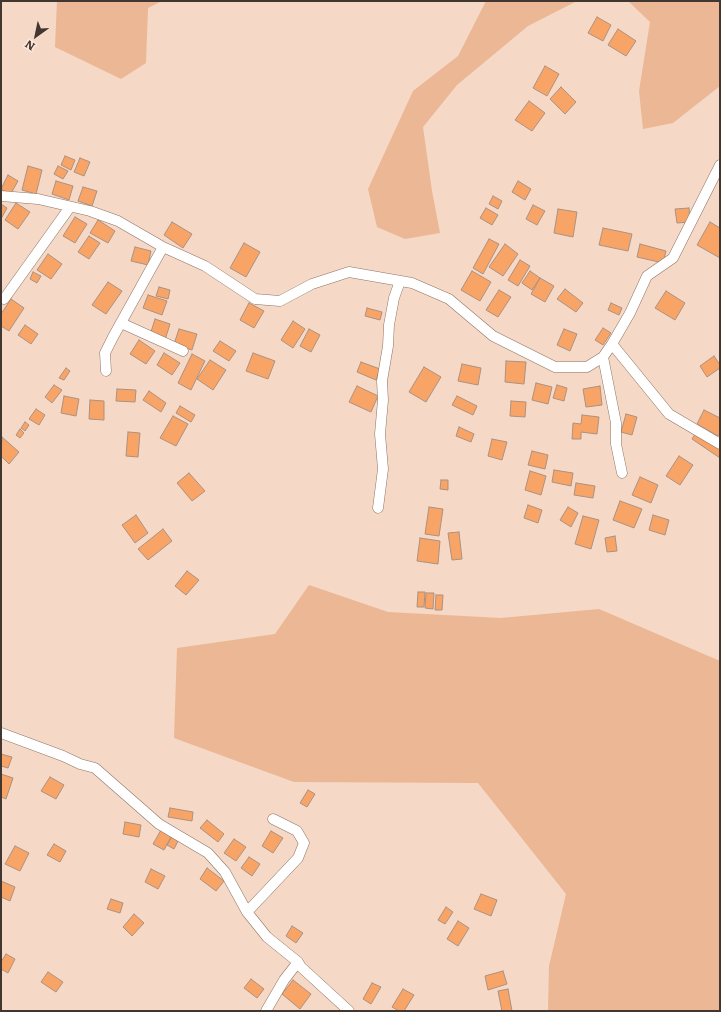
<!DOCTYPE html>
<html>
<head>
<meta charset="utf-8">
<style>
	body { margin:0 }
	#map { position:relative; width:721px; height:1012px; overflow:hidden; background:#f5d8c6; font-family:Literata,serif }
	canvas { display:block }
	.frame { position:absolute; inset:0; border:2px solid #423730; pointer-events:none }
	.north { position:absolute; left:16px; top:16px; width:40px; height:40px; -webkit-text-stroke:3px #fee7d8; paint-order:stroke; rotate:213deg; font-size:11px; font-weight:700; line-height:16px; text-align:center; color:#423730 }
	.north::after { content:''; display:block; margin:auto; width:14px; height:18px; background:#423730; clip-path:polygon(50% 0,100% 100%,50% 72%,0 100%) }
</style>
</head>
<body>
<div id="map">
<canvas width="721" height="1012"></canvas>
<div class="frame"></div>
<div class="north">N</div>
</div>
<script>
const ctx = document.querySelector('canvas').getContext('2d');
ctx.lineJoin = 'round';
function fillPath(path, color) {
  ctx.fillStyle = color;
  ctx.fill(path, 'evenodd');
}
function toPath(rows) {
  const path = new Path2D();
  for (const r of rows) {
    path.moveTo(r[0], r[1]);
    for (let i = 2; i < r.length; i += 2) path.lineTo(r[i], r[i + 1]);
  }
  return path;
}
function stroke(path, color, width, dash) {
  ctx.strokeStyle = color;
  ctx.lineWidth = width;
  ctx.lineCap = dash ? 'butt' : 'round';
  ctx.setLineDash(dash || []);
  ctx.stroke(path);
}
fillPath(toPath([
	[57,1,162,1,148,8,146,63,121,79,55,47],
	[486,1,577,1,528,26,457,85,423,127,432,191,440,233,405,239,377,227,368,189,413,91,458,56],
	[628,1,720,1,720,86,673,123,643,129,639,91,650,22],
	[309,585,388,612,501,618,599,609,720,661,720,1011,548,1011,549,966,566,894,478,783,294,782,174,738,177,648,275,634]
]), '#ebb794');
const building = toPath([
	[597,17,611,25,603,41,588,33,597,17],
	[618,29,636,41,626,56,608,45,618,29],
	[545,66,559,74,547,96,533,88,545,66],
	[561,87,576,102,565,114,550,99,561,87],
	[529,101,545,113,532,131,515,120,529,101],
	[65,156,75,160,71,170,61,165,65,156],
	[80,158,90,162,84,176,74,172,80,158],
	[28,166,42,170,36,194,22,190,28,166],
	[58,166,68,171,63,179,54,174,58,166],
	[8,175,18,181,10,195,1,189,8,175],
	[56,181,73,186,69,200,52,194,56,181],
	[518,181,531,189,525,200,512,192,518,181],
	[83,187,97,191,92,206,78,201,83,187],
	[493,196,502,201,498,209,489,204,493,196],
	[16,203,30,212,18,229,5,220,16,203],
	[1,204,7,208,1,219,1,204],
	[533,205,545,211,537,225,526,219,533,205],
	[486,208,498,215,492,225,480,218,486,208],
	[689,208,690,222,677,223,675,209,689,208],
	[558,209,577,212,573,237,554,233,558,209],
	[75,217,87,224,75,243,63,236,75,217],
	[98,220,115,231,108,243,90,233,98,220],
	[172,222,192,234,183,248,164,235,172,222],
	[710,222,720,228,720,258,697,245,710,222],
	[603,228,632,234,628,251,599,245,603,228],
	[89,236,100,243,89,259,78,252,89,236],
	[489,239,499,244,483,274,473,268,489,239],
	[244,243,260,252,246,277,230,268,244,243],
	[505,244,518,254,503,276,489,267,505,244],
	[640,244,666,251,663,263,637,257,640,244],
	[135,247,151,251,148,265,131,261,135,247],
	[48,254,62,264,51,279,37,270,48,254],
	[520,260,530,266,518,286,508,280,520,260],
	[472,271,491,282,480,301,461,290,472,271],
	[530,271,540,278,532,290,522,283,530,271],
	[33,272,41,276,37,283,30,279,33,272],
	[540,278,554,286,545,302,531,294,540,278],
	[108,282,122,291,106,314,92,305,108,282],
	[159,287,170,290,168,299,156,296,159,287],
	[565,289,583,303,576,312,557,299,565,289],
	[499,290,511,297,498,317,486,310,499,290],
	[666,291,685,303,675,320,655,308,666,291],
	[148,295,167,301,162,315,143,308,148,295],
	[11,299,24,308,9,331,1,326,1,314,11,299],
	[249,303,264,311,254,328,240,320,249,303],
	[611,303,622,308,619,315,608,310,611,303],
	[367,308,382,312,380,320,365,316,367,308],
	[155,319,170,324,165,340,150,335,155,319],
	[293,321,305,329,293,348,281,340,293,321],
	[25,325,38,334,31,344,18,335,25,325],
	[603,328,611,333,603,345,595,340,603,328],
	[179,329,197,334,192,350,174,344,179,329],
	[309,329,320,335,311,352,300,346,309,329],
	[564,329,577,334,570,351,557,345,564,329],
	[139,340,155,351,146,364,130,354,139,340],
	[220,341,236,351,229,361,213,351,220,341],
	[164,353,180,363,172,375,157,365,164,353],
	[253,353,275,361,268,379,246,371,253,353],
	[192,354,205,361,191,390,178,383,192,354],
	[714,356,720,365,720,368,707,377,700,366,714,356],
	[210,360,226,370,213,390,197,379,210,360],
	[506,361,526,362,524,384,505,382,506,361],
	[361,362,380,369,376,380,357,372,361,362],
	[462,364,481,368,478,385,458,381,462,364],
	[424,367,441,377,426,402,409,392,424,367],
	[66,368,70,371,64,380,59,378,66,368],
	[536,383,552,387,548,404,532,400,536,383],
	[54,385,62,390,52,403,45,397,54,385],
	[557,385,567,388,564,401,553,398,557,385],
	[357,386,378,396,371,412,349,402,357,386],
	[600,386,602,405,586,407,583,389,600,386],
	[117,389,136,390,135,402,116,401,117,389],
	[149,391,166,403,161,412,143,400,149,391],
	[64,396,79,399,76,416,61,413,64,396],
	[457,396,477,406,473,415,452,405,457,396],
	[90,400,104,401,104,420,89,419,90,400],
	[511,401,526,402,525,417,510,416,511,401],
	[180,406,195,415,191,422,176,413,180,406],
	[36,409,45,415,39,425,29,419,36,409],
	[704,410,720,418,720,433,718,436,697,424,704,410],
	[626,414,637,417,632,435,621,432,626,414],
	[582,415,599,417,597,434,581,432,581,439,572,439,573,423,581,424,582,415],
	[173,416,188,424,176,446,160,438,173,416],
	[25,422,29,425,25,431,21,428,25,422],
	[459,427,474,434,471,442,456,436,459,427],
	[20,429,24,433,20,438,16,435,20,429],
	[697,431,720,447,720,458,692,439,697,431],
	[128,432,140,433,138,457,126,456,128,432],
	[2,437,19,452,9,464,1,456,2,437],
	[492,439,507,442,502,460,488,456,492,439],
	[532,451,548,455,545,469,528,465,532,451],
	[679,456,693,465,680,485,666,476,679,456],
	[554,470,573,473,571,486,552,482,554,470],
	[530,471,546,476,541,495,525,490,530,471],
	[189,473,205,491,192,501,177,483,189,473],
	[640,477,658,485,651,503,632,495,640,477],
	[441,480,448,480,448,490,440,489,441,480],
	[576,483,595,486,593,498,574,495,576,483],
	[620,501,642,509,634,528,613,520,620,501],
	[528,505,542,510,538,523,524,518,528,505],
	[429,507,443,509,439,536,425,534,429,507],
	[568,507,578,513,571,527,560,520,568,507],
	[136,515,148,533,135,543,122,525,136,515],
	[653,515,669,520,665,535,649,530,653,515],
	[583,516,599,520,591,549,575,544,583,516],
	[163,529,172,541,148,560,138,549,163,529],
	[459,532,462,559,452,560,448,533,459,532],
	[615,536,617,551,607,552,605,538,615,536],
	[420,538,440,541,438,564,417,561,420,538],
	[187,571,199,580,186,595,175,586,187,571],
	[418,592,425,592,424,607,417,607,418,592],
	[426,593,434,593,433,609,425,608,426,593],
	[436,595,443,595,442,610,435,610,436,595],
	[1,754,12,757,8,768,1,766,1,754],
	[1,774,13,778,6,799,1,797,1,774],
	[50,777,64,785,56,799,41,791,50,777],
	[308,790,315,794,307,807,300,803,308,790],
	[170,808,193,812,192,821,168,817,170,808],
	[207,820,224,834,218,842,200,828,207,820],
	[125,822,141,825,139,837,123,834,125,822],
	[161,830,172,835,164,850,153,844,161,830],
	[271,831,283,838,273,853,262,846,271,831],
	[172,837,178,841,174,849,167,845,172,837],
	[234,839,246,847,236,861,224,853,234,839],
	[54,844,66,851,60,862,47,855,54,844],
	[15,846,29,853,20,871,5,864,15,846],
	[249,857,260,864,252,876,241,868,249,857],
	[207,868,224,881,216,891,200,879,207,868],
	[151,869,165,876,158,889,145,882,151,869],
	[1,881,15,887,10,901,1,897,1,881],
	[481,894,497,900,491,916,474,909,481,894],
	[111,899,123,903,120,913,107,909,111,899],
	[446,907,453,912,445,924,438,920,446,907],
	[134,914,144,923,132,936,123,927,134,914],
	[458,921,469,928,458,946,447,939,458,921],
	[292,926,303,933,296,943,286,936,292,926],
	[6,954,15,959,8,973,1,969,1,962,6,954],
	[503,971,507,984,488,990,485,976,503,971],
	[48,972,63,982,56,992,41,982,48,972],
	[251,979,264,989,257,998,244,988,251,979],
	[293,980,311,994,300,1009,282,994,293,980],
	[372,983,381,987,371,1004,363,999,372,983],
	[403,989,414,995,404,1011,399,1011,392,1007,403,989],
	[508,989,512,1011,502,1011,498,991,508,989]
]);
fillPath(building, '#f9a467');
stroke(building, '#ab9180', 1);
const minor = toPath([
	[1,196,38,199,90,211,118,221,163,247,205,266,255,299,280,301,312,284,349,272,412,283,449,299,493,336,555,367,587,367,603,357,612,344,630,313,647,276,673,258,720,165],
	[4,299,70,207],
	[121,323,183,351],
	[612,344,669,414,720,444],
	[603,357,616,423,616,444,622,473],
	[106,371,105,353,113,337,163,247],
	[378,508,383,469,380,434,383,400,382,381,388,346,389,325,394,298,400,281],
	[1,733,63,756,80,764,95,768,159,824,208,853,225,872,247,912,267,937,298,962,301,967,349,1011],
	[247,912,298,858,304,843,297,831,273,819],
	[266,1011,284,980,298,962]
]);
stroke(minor, '#8d7464', 11);
stroke(minor, '#fff', 10);
</script>
</body>
</html>
